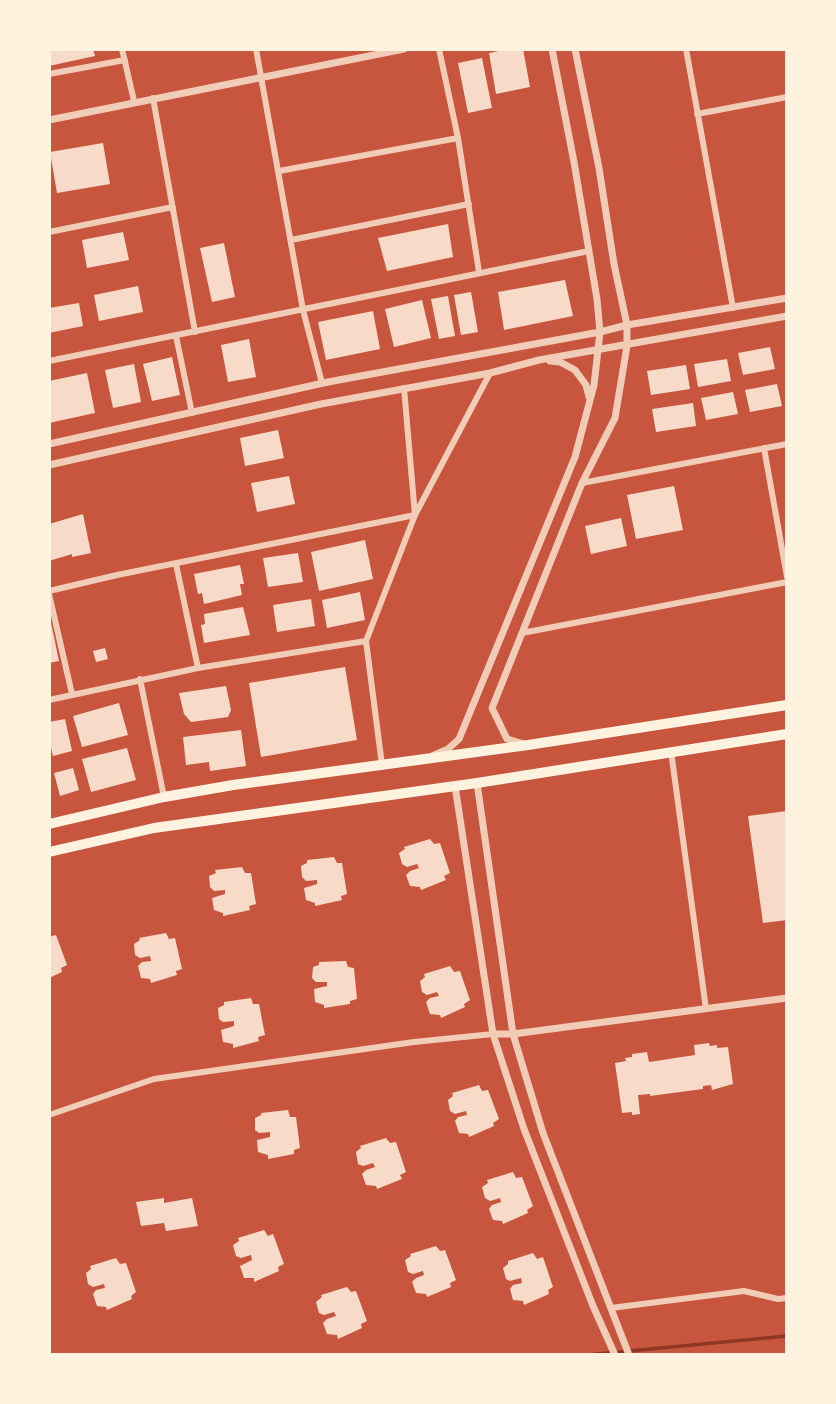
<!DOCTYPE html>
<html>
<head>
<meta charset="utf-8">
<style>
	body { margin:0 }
	#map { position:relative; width:836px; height:1404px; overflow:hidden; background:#c8553d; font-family:Helvetica,sans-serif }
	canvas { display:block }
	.frame { position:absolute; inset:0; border:51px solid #fff3e0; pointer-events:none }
</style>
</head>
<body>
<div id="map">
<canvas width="836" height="1404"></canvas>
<div class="frame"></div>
</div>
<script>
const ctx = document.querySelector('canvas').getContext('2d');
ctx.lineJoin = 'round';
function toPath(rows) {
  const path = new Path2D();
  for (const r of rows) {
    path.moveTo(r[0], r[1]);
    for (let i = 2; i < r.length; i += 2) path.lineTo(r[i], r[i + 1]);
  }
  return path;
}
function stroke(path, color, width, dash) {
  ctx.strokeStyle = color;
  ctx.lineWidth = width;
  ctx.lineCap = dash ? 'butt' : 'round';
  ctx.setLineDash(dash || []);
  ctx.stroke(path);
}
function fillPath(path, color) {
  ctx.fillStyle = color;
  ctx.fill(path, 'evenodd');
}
stroke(toPath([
	[587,1355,787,1336]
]), '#8f3625', 3.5);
fillPath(toPath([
	[49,49,93,49,95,56,49,66],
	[508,49,523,49,530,87,496,94,489,53],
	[482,58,492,108,468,113,458,63],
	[103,143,110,184,57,193,50,152],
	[448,224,453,257,387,271,378,238],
	[123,232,129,260,87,268,82,240],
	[224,243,235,297,212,302,200,248],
	[565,280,573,316,504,330,498,292],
	[138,286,143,312,99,321,94,295],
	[471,292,478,332,461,335,454,295],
	[448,296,455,336,439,339,431,299],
	[422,300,431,338,394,347,385,309],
	[79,303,83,326,49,333,49,308],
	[373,311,380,349,326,360,318,322],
	[249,339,256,377,228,382,221,345],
	[770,347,775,369,743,375,738,353],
	[172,357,180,395,152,401,143,364],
	[727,359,731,381,698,387,694,364],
	[134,364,141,402,113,408,105,370],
	[686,365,690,389,651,395,647,371],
	[87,373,95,413,49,423,49,381],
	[777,384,782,406,750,412,745,390],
	[733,392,738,414,706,420,701,398],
	[693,403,696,426,656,432,652,409],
	[278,430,284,458,245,466,240,438],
	[289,476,295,504,257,512,251,483],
	[674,486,683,530,636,539,627,495],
	[83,514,91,553,72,557,72,554,49,561,49,524],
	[621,518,627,546,591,554,585,526],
	[365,540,373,579,319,591,311,552],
	[298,553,303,582,268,587,263,558],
	[240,565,244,584,240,584,242,595,204,604,202,593,198,594,194,574],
	[360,592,365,620,327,628,322,600],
	[311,599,315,626,277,632,273,605],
	[243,607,250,635,204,643,201,625,205,624,204,614],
	[50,618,59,661,49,663,49,619],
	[105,648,108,659,96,662,93,651],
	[345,667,357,740,261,757,249,683],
	[226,686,231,710,228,717,191,722,184,714,179,693],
	[119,703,128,735,82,747,73,716],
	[65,719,72,751,53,756,49,740,49,722],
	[241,730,246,766,210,771,209,762,186,765,183,737],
	[127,748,136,780,91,792,82,759],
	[73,768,79,790,60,796,54,773],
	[787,811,787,920,763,923,748,816],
	[430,839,434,844,440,843,450,873,444,876,446,880,421,890,420,887,410,886,406,875,410,871,419,868,417,864,407,867,402,864,399,853,405,849,404,847],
	[334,857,337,863,342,863,347,894,341,896,342,900,315,906,315,903,306,900,304,888,317,884,317,880,306,881,302,877,301,866,307,863,307,860],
	[242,867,245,873,251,873,256,904,249,906,250,910,223,916,223,913,214,910,212,898,225,894,225,890,214,891,210,887,209,876,216,873,215,870],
	[166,933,169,939,175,938,182,969,176,971,177,975,151,983,150,979,141,978,138,966,142,962,151,961,150,956,140,958,135,955,134,944,140,940,139,938],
	[56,935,67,965,61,968,62,972,49,978,49,937],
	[346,961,348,967,354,968,357,999,350,1001,350,1004,324,1008,324,1005,315,1002,314,989,327,986,327,982,316,982,312,978,313,967,319,965,319,962],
	[450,966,454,972,460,971,470,1000,464,1004,465,1007,441,1018,440,1015,430,1014,426,1002,430,998,439,996,437,992,427,995,422,992,420,981,425,977,424,974],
	[251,998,253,1004,259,1004,265,1035,258,1037,259,1041,233,1048,233,1044,223,1042,221,1030,234,1026,234,1021,223,1022,219,1019,218,1008,224,1005,224,1002],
	[709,1043,710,1046,717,1045,717,1048,728,1047,733,1084,712,1090,711,1085,703,1086,703,1089,650,1096,650,1094,638,1095,640,1114,632,1115,632,1112,622,1113,615,1063,626,1061,625,1058,632,1057,632,1054,647,1052,649,1062,695,1055,694,1045],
	[479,1085,482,1091,488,1090,499,1119,493,1123,494,1126,469,1137,468,1134,459,1133,455,1121,458,1117,467,1115,466,1111,455,1114,450,1111,448,1100,453,1096,452,1093],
	[288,1110,290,1117,296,1117,300,1148,294,1150,294,1154,268,1159,268,1155,258,1152,257,1140,270,1137,270,1132,259,1133,255,1130,255,1118,261,1115,261,1113],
	[386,1138,390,1143,396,1142,406,1172,400,1175,402,1179,377,1189,376,1186,366,1185,362,1174,366,1170,375,1167,373,1163,363,1166,358,1164,356,1152,361,1148,360,1146],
	[513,1172,516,1178,522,1177,533,1206,527,1210,528,1213,503,1224,502,1221,493,1220,489,1209,492,1205,501,1202,500,1198,490,1201,485,1198,482,1187,488,1183,487,1180],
	[164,1198,164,1203,192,1198,198,1226,166,1231,164,1223,141,1226,136,1202],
	[264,1230,268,1236,273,1234,284,1264,278,1267,279,1271,254,1282,254,1278,244,1278,240,1266,252,1260,251,1255,241,1258,236,1256,233,1245,239,1241,238,1238],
	[436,1246,440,1251,445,1250,456,1280,450,1283,451,1287,427,1297,426,1294,416,1293,412,1282,416,1278,424,1275,423,1271,413,1274,408,1272,405,1260,411,1256,410,1254],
	[533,1253,537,1259,543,1257,553,1287,548,1290,549,1294,524,1305,523,1301,513,1300,510,1289,513,1285,522,1283,521,1278,510,1281,506,1279,503,1268,508,1264,508,1261],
	[116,1258,120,1264,126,1263,136,1292,131,1296,132,1299,107,1310,106,1307,97,1306,93,1294,96,1290,105,1288,104,1284,93,1287,88,1284,86,1273,91,1269,90,1266],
	[347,1287,351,1292,356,1291,367,1321,361,1324,362,1328,338,1339,337,1335,327,1334,323,1323,327,1319,336,1316,334,1312,324,1315,319,1313,316,1302,322,1297,321,1295]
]), '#f7dbc8');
stroke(toPath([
	[122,49,134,101],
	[256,49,303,310,322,383],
	[439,49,458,138,479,272],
	[686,49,733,308],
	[49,74,125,60],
	[153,98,195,332],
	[697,114,787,97],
	[279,171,458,138],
	[49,232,173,207],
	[291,240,469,204],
	[176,336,192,413],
	[49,361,589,251],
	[764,448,787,577],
	[582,483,787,444],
	[176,564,198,668],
	[49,591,117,575,415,515,490,373],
	[49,594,72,694],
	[522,633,787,582],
	[140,679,164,797],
	[49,700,198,668,366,641],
	[671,751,706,1009],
	[382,765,366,641,415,515,404,388],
	[49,1115,154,1079,414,1042,493,1034],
	[611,1308,744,1291,778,1299,787,1298]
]), '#f1ccb7', 6);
stroke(toPath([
	[49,120,404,49],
	[550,361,560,362,575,370,586,385,589,397],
	[49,444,328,382,600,332,627,325,787,298],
	[49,465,321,404,490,373,539,360,787,316],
	[524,744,507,739,492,708,582,483,615,418,627,346,627,325,614,264,599,168,575,49],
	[432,756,448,749,459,739,575,457,594,385,600,332,597,299,574,162,552,49],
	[477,783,513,1034,543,1133,629,1355],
	[455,786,493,1034,524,1129,593,1306,615,1355],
	[493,1034,513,1034,787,998]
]), '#f1ccb7', 7);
stroke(toPath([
	[49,824,164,797,233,785,528,745,787,705],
	[49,852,154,828,477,783,787,734]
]), '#fff3e0', 10);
</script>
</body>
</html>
